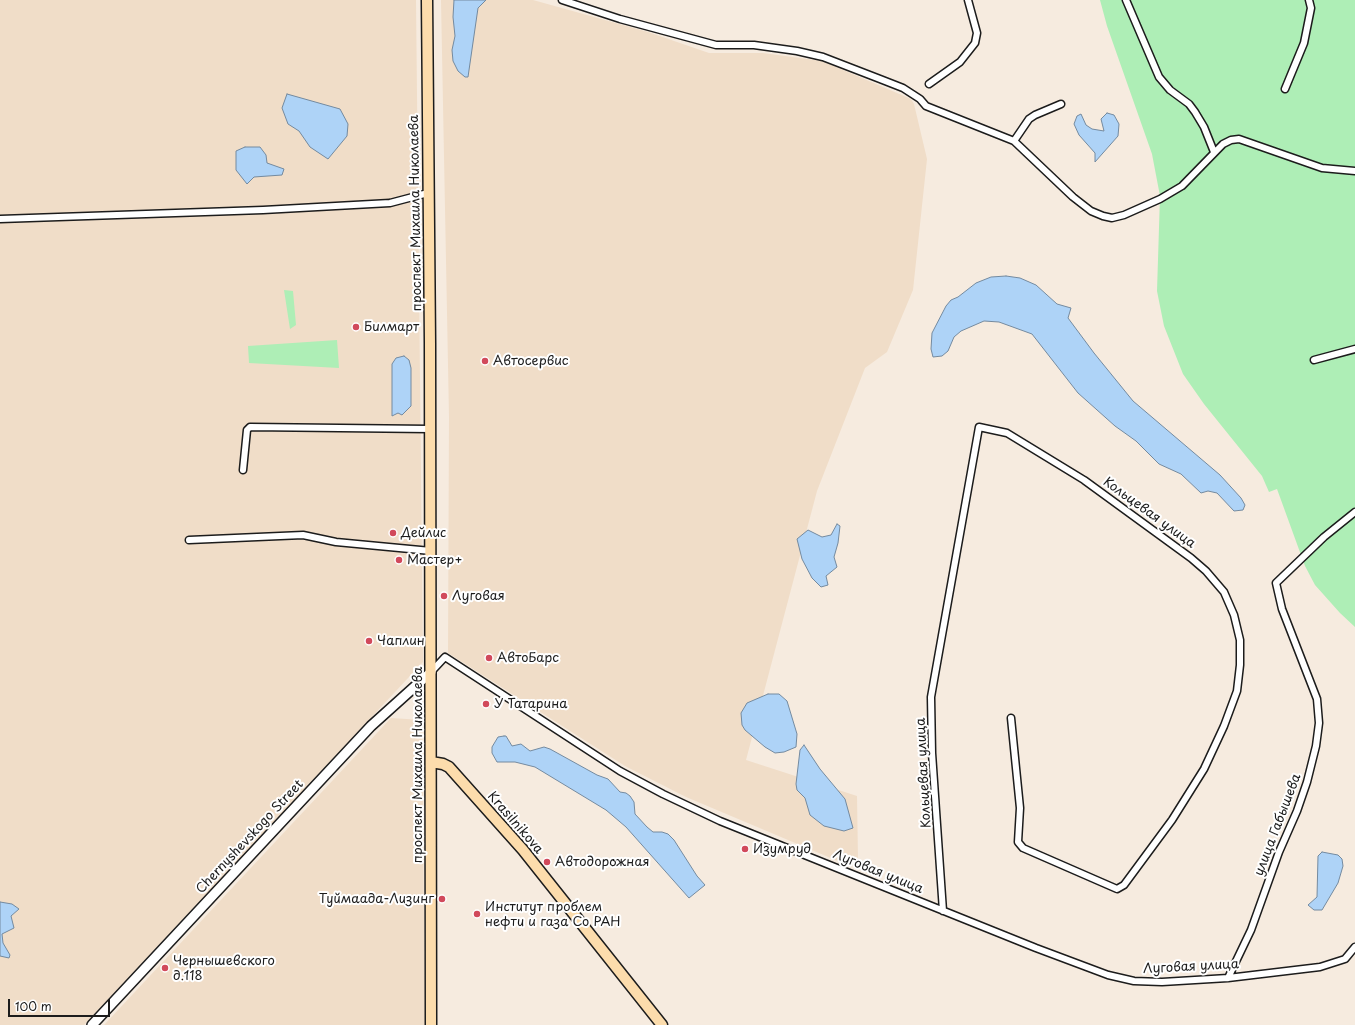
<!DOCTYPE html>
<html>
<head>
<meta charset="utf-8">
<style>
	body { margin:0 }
	#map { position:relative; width:1355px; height:1025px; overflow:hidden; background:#f6ebdf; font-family:"Playpen Sans",sans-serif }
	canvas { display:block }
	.scale { position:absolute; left:8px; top:999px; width:102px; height:18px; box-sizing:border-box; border:2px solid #1c1c1c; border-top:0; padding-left:5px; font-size:12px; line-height:14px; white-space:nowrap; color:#1c1c1c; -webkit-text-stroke:3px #fff; paint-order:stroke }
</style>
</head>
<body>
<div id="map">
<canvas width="1355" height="1025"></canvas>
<div class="scale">100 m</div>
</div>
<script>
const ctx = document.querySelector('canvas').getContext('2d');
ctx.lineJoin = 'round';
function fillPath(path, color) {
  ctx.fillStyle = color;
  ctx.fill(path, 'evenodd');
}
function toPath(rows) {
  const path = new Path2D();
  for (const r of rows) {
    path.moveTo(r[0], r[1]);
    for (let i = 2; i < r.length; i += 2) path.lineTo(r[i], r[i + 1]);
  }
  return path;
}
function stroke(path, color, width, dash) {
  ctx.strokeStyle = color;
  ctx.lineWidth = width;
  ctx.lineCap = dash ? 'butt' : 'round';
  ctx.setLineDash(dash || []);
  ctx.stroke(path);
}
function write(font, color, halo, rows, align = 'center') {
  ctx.font = font + ' "Playpen Sans",sans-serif';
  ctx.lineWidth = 4;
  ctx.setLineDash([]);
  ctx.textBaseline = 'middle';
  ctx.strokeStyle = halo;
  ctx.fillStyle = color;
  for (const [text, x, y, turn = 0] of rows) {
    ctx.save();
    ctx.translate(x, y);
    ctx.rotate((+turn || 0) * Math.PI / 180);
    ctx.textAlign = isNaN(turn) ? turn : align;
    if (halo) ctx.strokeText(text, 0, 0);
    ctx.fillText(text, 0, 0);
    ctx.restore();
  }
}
fillPath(toPath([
	[0,0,416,0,423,662,84,1025,0,1025],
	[441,0,533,0,648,32,709,53,763,53,822,61,911,99,914,104,927,159,913,290,887,352,865,368,817,491,746,760,857,796,858,860,845,864,686,797,625,766,448,653,449,417],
	[391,718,422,720,425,1025,104,1025]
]), '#f0ddc8');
fillPath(toPath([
	[1100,0,1355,0,1355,627,1340,613,1315,585,1305,566,1277,489,1269,492,1262,476,1204,404,1183,374,1164,326,1157,291,1160,196,1152,154,1107,26],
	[284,290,293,291,296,325,290,329],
	[337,340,339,368,249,363,248,346]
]), '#aeeeb6');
const water = toPath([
	[454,0,486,0,478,8,468,77,465,77,458,71,453,61,452,50,455,36,453,17,454,0],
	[287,94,340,109,348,124,347,136,328,159,310,147,299,131,288,124,282,108,287,94],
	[1107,113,1114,115,1119,124,1118,136,1095,162,1095,153,1079,135,1074,124,1077,116,1081,114,1086,125,1092,129,1104,131,1101,119,1107,113],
	[245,147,260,147,266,155,267,163,284,169,282,175,254,177,247,184,236,170,236,151,245,147],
	[1006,276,1020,278,1036,285,1057,304,1071,308,1068,318,1094,353,1133,401,1220,475,1241,498,1245,505,1243,510,1234,511,1217,493,1208,491,1201,493,1181,474,1159,464,1136,441,1115,426,1078,393,1032,334,999,322,984,321,961,331,954,337,948,351,942,356,933,357,931,349,932,333,946,306,951,300,958,297,976,283,991,277,1006,276],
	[404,356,409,360,411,368,411,406,402,415,398,413,392,416,392,364,396,358,404,356],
	[837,524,840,526,838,543,834,557,837,567,826,576,828,585,821,587,812,578,802,559,797,539,808,530,822,537,831,535,837,524],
	[768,694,779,694,787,701,797,734,796,747,784,752,775,753,765,747,745,730,742,725,741,713,747,703,768,694],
	[504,736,506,736,512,746,521,744,530,751,544,747,550,749,597,775,608,779,620,792,626,793,630,796,634,802,635,814,647,827,653,832,662,832,668,834,674,840,697,876,705,885,689,898,626,827,606,810,535,767,515,762,497,762,492,753,492,747,498,737,504,736],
	[804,745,820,769,845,799,853,828,844,831,824,826,810,815,805,798,797,790,796,784,800,750,804,745],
	[1322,852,1338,855,1342,859,1343,866,1338,883,1322,910,1314,910,1308,905,1317,897,1318,856,1322,852],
	[0,902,12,904,19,909,11,916,14,928,2,934,3,943,10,955,9,958,0,956,0,902]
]);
fillPath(water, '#aed3f7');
stroke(water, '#748a9f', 1);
const street = toPath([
	[562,0,620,19,716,45,754,45,797,51,823,57,880,79,903,88,920,99,926,106,1014,141,1073,197,1091,211,1103,216,1112,218,1124,215,1160,199,1182,186,1223,144,1231,140,1239,139,1322,168,1355,171],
	[1126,0,1159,77,1170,90,1189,104,1195,112,1204,127,1214,152],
	[929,84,960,62,975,43,977,33,968,0],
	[1285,89,1304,43,1311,8,1309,0],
	[1014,141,1029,119,1035,115,1061,104],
	[0,219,263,210,390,203,428,193],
	[1314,360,1355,349],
	[243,470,247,430,250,427,430,429],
	[189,540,303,535,336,542,431,551],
	[431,672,445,657,620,771,663,794,720,821,1036,948,1108,975,1134,981,1162,982,1228,978,1320,967,1345,959,1355,947],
	[943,911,932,753,931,697,979,427,1007,433,1084,480,1191,558,1206,571,1224,592,1234,615,1240,640,1240,665,1237,691,1224,726,1204,769,1172,820,1124,885,1117,889,1023,848,1018,842,1020,808,1011,718],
	[1228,978,1251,930,1279,852,1297,811,1307,782,1316,746,1319,723,1317,699,1282,609,1276,583,1324,537,1355,512]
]);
const secondary = toPath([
	[92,1025,371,726,431,672]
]);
const primary = toPath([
	[427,0,430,343,431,1025],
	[431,762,443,764,449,767,523,850,662,1025]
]);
stroke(street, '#1c1c1c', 9);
stroke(secondary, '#1c1c1c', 12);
stroke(primary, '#1c1c1c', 13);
stroke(street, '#fff', 6);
stroke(secondary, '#fff', 9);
stroke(primary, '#fcdcac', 10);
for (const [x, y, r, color] of [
	[356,327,4,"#d1495b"],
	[485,361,4,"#d1495b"],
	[393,533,4,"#d1495b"],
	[399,560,4,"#d1495b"],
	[444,596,4,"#d1495b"],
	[369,641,4,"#d1495b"],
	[489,658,4,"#d1495b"],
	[486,704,4,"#d1495b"],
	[745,849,4,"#d1495b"],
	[547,862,4,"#d1495b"],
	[442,899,4,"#d1495b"],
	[477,914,4,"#d1495b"],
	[165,968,4,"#d1495b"]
]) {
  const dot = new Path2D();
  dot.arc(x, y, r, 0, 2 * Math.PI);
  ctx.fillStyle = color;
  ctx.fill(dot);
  stroke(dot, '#fff', 1.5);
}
write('13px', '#1c1c1c', '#fff', [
	["проспект Михаила Николаева",416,213,-91],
	["Кольцевая улица",1149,513,36],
	["проспект Михаила Николаева",418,765,-90],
	["Кольцевая улица",924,773,-93],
	["Krasilnikova",515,823,49],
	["улица Габышева",1278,825,-69],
	["Chernyshevskogo Street",250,837,-47],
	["Луговая улица",878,872,22],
	["Луговая улица",1191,967,-3]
]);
write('13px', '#1c1c1c', '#fff', [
	["Билмарт",364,327],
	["Автосервис",493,361],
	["Дейлис",401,533],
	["Мастер+",407,560],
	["Луговая",452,596],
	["Чаплин",377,641],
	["АвтоБарс",497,658],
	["У Татарина",494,704],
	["Изумруд",753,849],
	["Автодорожная",555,862],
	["Туймаада-Лизинг",434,899,"right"],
	["Институт проблем",485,907],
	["нефти и газа Со РАН",485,922],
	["Чернышевского",173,961],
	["д.118",173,976]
], 'left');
</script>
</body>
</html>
